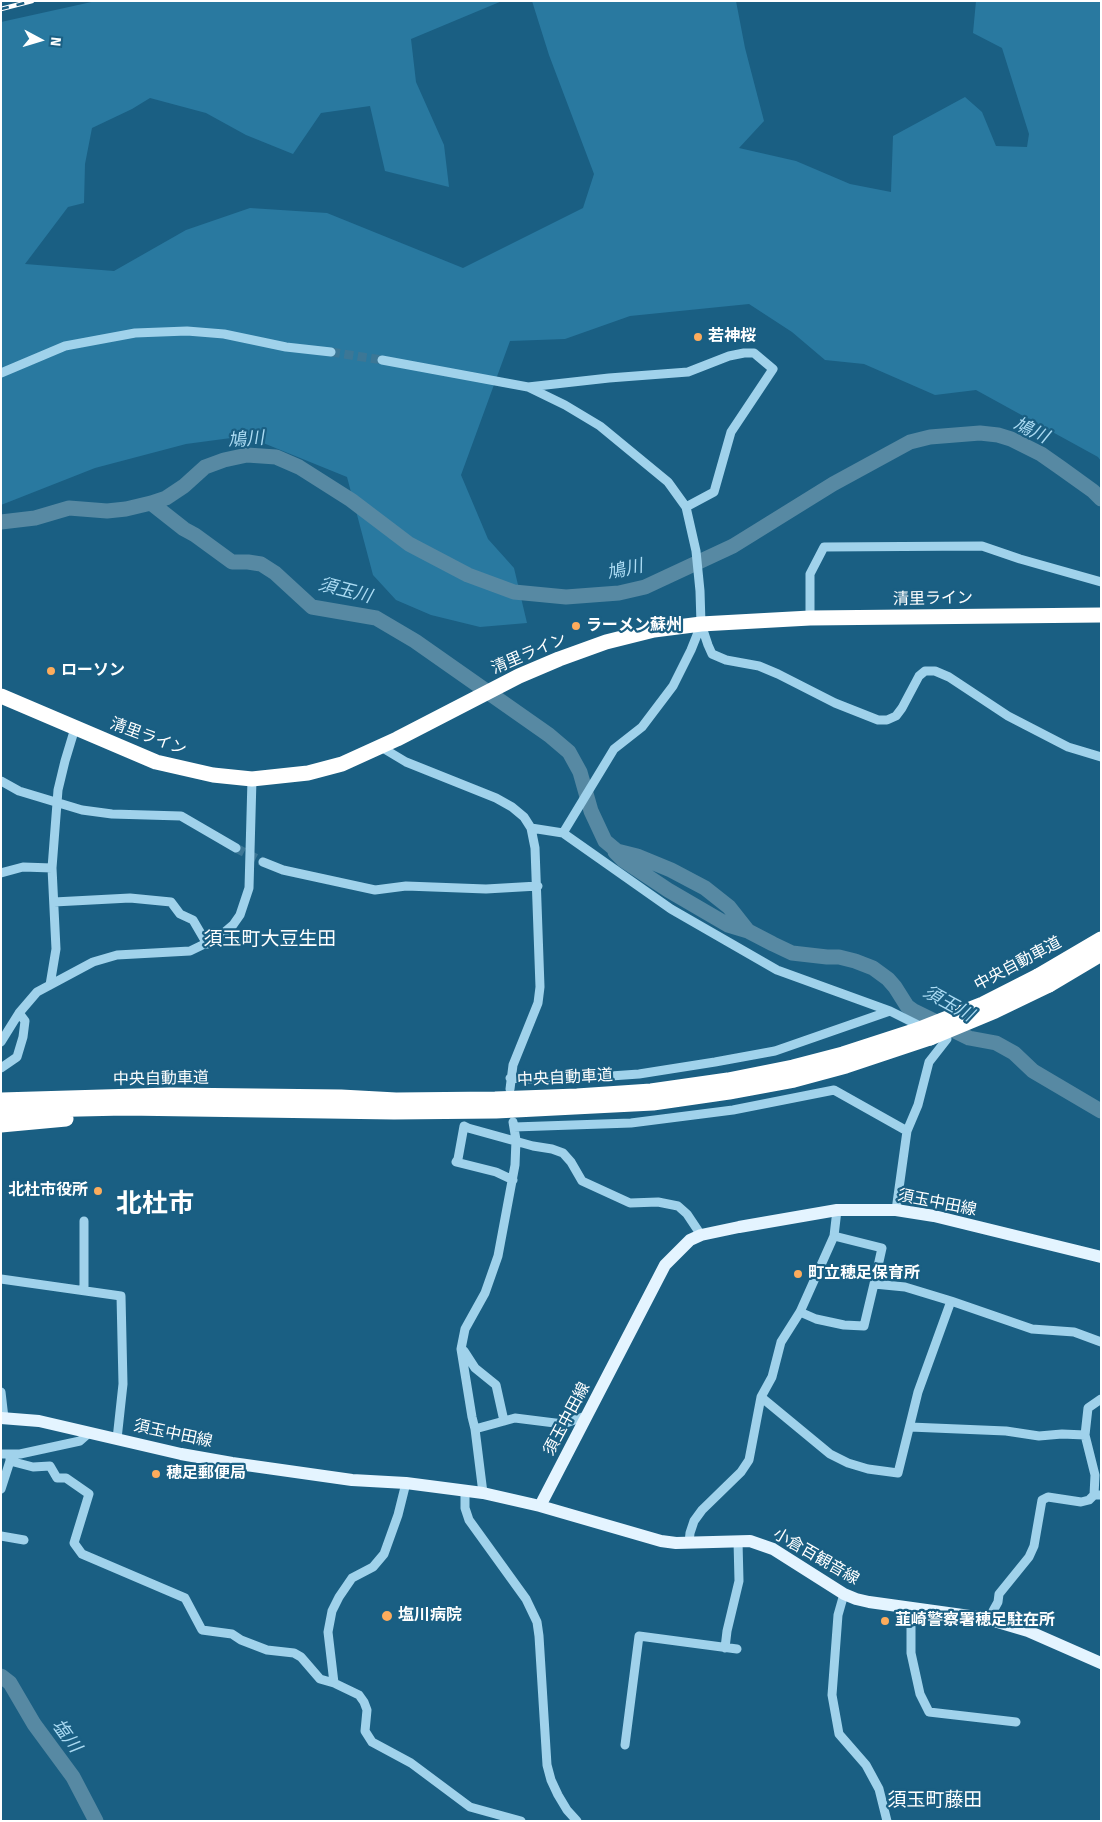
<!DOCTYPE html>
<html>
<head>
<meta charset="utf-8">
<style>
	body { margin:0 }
	#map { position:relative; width:1102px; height:1822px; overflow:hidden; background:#1a5f83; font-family:"Fira Sans",sans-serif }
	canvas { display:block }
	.frame { position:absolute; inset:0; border:2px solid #fff; pointer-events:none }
	.north { position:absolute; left:15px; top:15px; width:50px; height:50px; -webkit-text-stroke:4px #1a5f83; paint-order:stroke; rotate:96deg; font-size:14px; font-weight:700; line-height:20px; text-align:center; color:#fff }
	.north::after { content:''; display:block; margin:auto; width:18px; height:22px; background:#fff; clip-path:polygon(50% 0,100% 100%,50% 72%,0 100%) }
</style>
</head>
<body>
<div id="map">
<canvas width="1102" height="1822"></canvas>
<div class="frame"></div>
<div class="north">N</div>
</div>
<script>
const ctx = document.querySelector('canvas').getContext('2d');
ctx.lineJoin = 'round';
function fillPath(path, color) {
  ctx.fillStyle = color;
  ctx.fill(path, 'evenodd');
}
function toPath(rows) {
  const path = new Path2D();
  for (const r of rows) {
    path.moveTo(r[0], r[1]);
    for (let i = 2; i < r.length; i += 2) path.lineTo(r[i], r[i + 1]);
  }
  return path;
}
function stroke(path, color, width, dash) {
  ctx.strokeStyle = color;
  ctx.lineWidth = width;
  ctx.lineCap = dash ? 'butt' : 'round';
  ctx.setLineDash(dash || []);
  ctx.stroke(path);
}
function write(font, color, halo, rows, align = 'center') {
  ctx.font = font + ' "Fira Sans","Noto Sans JP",sans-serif';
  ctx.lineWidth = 4.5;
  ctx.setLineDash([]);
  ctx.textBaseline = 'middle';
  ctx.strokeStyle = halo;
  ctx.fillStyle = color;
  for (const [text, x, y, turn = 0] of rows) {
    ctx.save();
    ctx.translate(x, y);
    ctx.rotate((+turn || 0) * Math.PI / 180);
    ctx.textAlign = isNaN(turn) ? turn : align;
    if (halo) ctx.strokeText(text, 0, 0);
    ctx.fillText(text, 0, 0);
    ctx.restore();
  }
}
fillPath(toPath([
	[96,1,502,1,411,39,416,82,444,145,449,187,385,171,370,106,321,113,293,154,246,135,206,113,150,98,132,109,92,128,85,164,84,203,68,207,25,264,114,271,186,230,250,208,327,213,463,268,583,208,594,174,549,55,532,1,736,1,745,48,764,121,739,148,796,161,850,184,891,192,893,136,965,97,982,112,996,146,1027,147,1029,134,1002,48,973,33,976,1,1101,1,1101,461,1098,457,976,390,935,395,864,364,825,360,792,332,749,304,630,316,565,339,510,341,461,475,488,539,514,568,527,623,480,627,431,615,396,600,373,575,347,477,246,436,186,444,95,468,1,505,1,22]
]), '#2979a0');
stroke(toPath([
	[151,503,184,529,195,535,232,562,248,562,261,564,275,573,312,607,376,618,415,641,549,735,569,752,580,772,591,811,605,841,617,851,637,856,671,870,705,888,729,907,748,931,773,944,792,953,827,957,839,957,855,961,873,968,888,979,895,987,907,1006,914,1011,969,1038,996,1043,1014,1053,1033,1071,1101,1111],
	[1,522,35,518,69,508,107,511,126,509,151,503,166,498,184,486,205,467,224,460,247,455,276,457,299,467,351,500,409,544,468,575,514,592,566,597,619,593,645,587,733,546,833,484,910,442,930,437,980,433,998,435,1011,439,1041,454,1061,468,1093,491,1101,499],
	[615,852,623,860,668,890,728,925,748,931],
	[1,1676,10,1683,34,1724,73,1777,96,1821]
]), '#5789a3', 15);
stroke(toPath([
	[331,352,382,360],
	[236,848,263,862]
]), '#3c7796', 9, [9, 4.5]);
stroke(toPath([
	[382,360,528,387,609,378,688,372,729,356,744,353,754,353,773,369,731,432,714,492,686,507],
	[1,373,65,346,135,333,187,331,224,334,286,347,331,352],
	[528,387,565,405,600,426,668,482,686,507,696,551,700,591,701,624,708,645,712,654,726,660,759,666,778,674,835,703,878,720,887,720,896,716,902,708,919,676,925,671,935,671,949,677,1008,716,1068,747,1101,757],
	[810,618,810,574,824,547,982,546,1020,559,1101,582],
	[381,747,406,762,496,798,512,807,524,817,531,828,535,848,540,987,538,1003,513,1065,510,1089],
	[1,781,19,791,82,810,112,814,181,816,236,848],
	[531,828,563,833,671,909,777,970,890,1011,924,1028],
	[563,833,614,749,642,727,673,686,691,650,701,625],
	[263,862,283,870,375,890,406,886,486,889,538,886],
	[1,873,23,867,52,868],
	[54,902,130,898,171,902,180,914,193,920,207,944],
	[50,985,56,949,52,868,58,790,65,761,75,728],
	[1,1042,19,1013,37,992,93,962,117,955,190,951,219,937,233,925,240,915,249,888,252,779],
	[1,1068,17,1057,23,1037,25,1021,19,1013],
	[510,1078,554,1080,639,1074,715,1062,775,1051,890,1011],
	[514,1127,631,1123,733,1110,834,1090,907,1131],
	[513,1180,496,1172,456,1162,458,1159,464,1126,468,1128,533,1146,552,1149,563,1153,571,1162,582,1181,630,1203,658,1202,678,1206,687,1214,701,1235],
	[896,1210,907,1131,918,1105,929,1062,947,1039,938,1035],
	[84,1221,84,1290],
	[834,1236,882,1248,874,1284,905,1287,951,1301,1032,1329,1074,1332,1101,1342],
	[1,1279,121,1296,123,1384,117,1439],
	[800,1312,816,1319,844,1325,864,1326,874,1284],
	[464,1351,475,1368,496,1385,504,1421],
	[1,1392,4,1418],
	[761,1397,830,1454,848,1463,868,1469,898,1473,918,1392,951,1301],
	[910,1427,1006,1431,1039,1436,1062,1434,1085,1435],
	[475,1429,515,1418,563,1424,586,1416],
	[1,1454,20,1454,80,1441,89,1433],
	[10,1454,10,1461,33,1467,50,1466,57,1478,66,1478,89,1494,74,1543,82,1554,185,1598,202,1630,232,1634,241,1640,267,1650,294,1653,301,1657,320,1679,334,1683,359,1695,364,1702,367,1710,365,1731,372,1742,411,1763,470,1807,521,1821],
	[1,1489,10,1461],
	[465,1490,465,1508,469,1520,526,1599,537,1622,539,1636,547,1765,551,1780,558,1795,567,1810,577,1821],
	[483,1493,475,1429,472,1417,461,1349,465,1329,485,1293,498,1256,515,1165,516,1140,513,1122],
	[1094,1495,1095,1475,1085,1435,1088,1408,1101,1399],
	[1,1536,24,1540],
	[689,1543,690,1533,694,1521,702,1510,741,1472,749,1460,761,1397,772,1377,781,1342,800,1312,834,1236,837,1210],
	[844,1594,838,1615,832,1695,839,1734,866,1765,879,1789,887,1821],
	[911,1607,911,1653,920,1694,929,1712,1016,1722],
	[988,1620,998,1602,999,1594,1029,1557,1034,1546,1042,1500,1048,1497,1081,1502,1089,1500,1094,1495,1101,1495],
	[725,1648,727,1631,739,1581,738,1541],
	[334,1683,328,1632,332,1611,339,1597,352,1578,373,1567,384,1554,398,1515,406,1483],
	[625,1745,639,1636,737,1649]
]), '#a0d2eb', 9);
stroke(toPath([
	[1,1418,39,1421,181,1454,232,1463,352,1480,406,1483,483,1493,540,1506,661,1541,676,1543,750,1541,773,1549,844,1594,856,1599,869,1602,984,1618,1028,1631,1101,1663],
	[540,1506,665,1265,690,1240,701,1235,739,1227,837,1210,896,1210,934,1216,1101,1257]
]), '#e4f4ff', 12);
stroke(toPath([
	[1,696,156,762,213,775,252,779,308,773,342,764,397,739,519,676,559,659,606,642,654,630,701,624,810,618,1101,615],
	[1038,976,1101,939],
	[1049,985,1101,954],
	[1,1100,170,1095,341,1097,396,1100,495,1099,577,1096,651,1091,728,1080,793,1067,843,1054,917,1030],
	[1,1112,35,1110,125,1108,394,1112,496,1111,653,1103,729,1092,794,1080,846,1066,930,1038],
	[1,1125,66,1119]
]), '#fff', 15);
const rail = toPath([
	[1,9,32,1]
]);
stroke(rail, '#fff', 4.5);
stroke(rail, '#1a5f83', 2.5, [8]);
stroke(toPath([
	[917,1030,983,1004,1038,976],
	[930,1038,995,1011,1049,985]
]), '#fff', 15);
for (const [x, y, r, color] of [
	[698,337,5,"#fdac5c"],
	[576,626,5,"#fdac5c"],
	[51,671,5,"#fdac5c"],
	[98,1191,5,"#fdac5c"],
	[798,1274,5,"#fdac5c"],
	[156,1474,5,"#fdac5c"],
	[387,1616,6,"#fdac5c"],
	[885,1621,5,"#fdac5c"]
]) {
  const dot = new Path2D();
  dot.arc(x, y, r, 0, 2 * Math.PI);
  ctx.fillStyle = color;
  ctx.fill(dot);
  stroke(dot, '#1a5f83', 2);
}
write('bold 16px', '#fff', '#1a5f83', [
	["若神桜",708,337],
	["ラーメン蘇州",586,626],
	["ローソン",61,671],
	["北杜市役所",88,1191,"right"],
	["町立穂足保育所",808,1274],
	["穂足郵便局",166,1474],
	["塩川病院",398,1616],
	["韮崎警察署穂足駐在所",895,1621]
], 'left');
write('16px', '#fff', '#1a5f83', [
	["清里ライン",933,599,-1],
	["清里ライン",529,654,-23],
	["清里ライン",148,737,20],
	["中央自動車道",1018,964,-28],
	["中央自動車道",565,1078,-3],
	["中央自動車道",161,1079,-1],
	["須玉中田線",937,1203,11],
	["須玉中田線",567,1419,-62],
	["須玉中田線",173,1434,12],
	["小倉百観音線",816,1557,30]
]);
write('italic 18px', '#abdbf3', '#1a5f83', [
	["鳩川",1031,431,25],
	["鳩川",246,440,-5],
	["鳩川",625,570,-13],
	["須玉川",345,591,14],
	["須玉川",948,1004,29],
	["塩川",66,1736,54]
]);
write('19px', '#fff', '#1a5f83', [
	["須玉町大豆生田",270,940],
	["須玉町藤田",935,1801]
]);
write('bold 26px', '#fff', '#1a5f83', [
	["北杜市",155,1205]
]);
</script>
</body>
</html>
